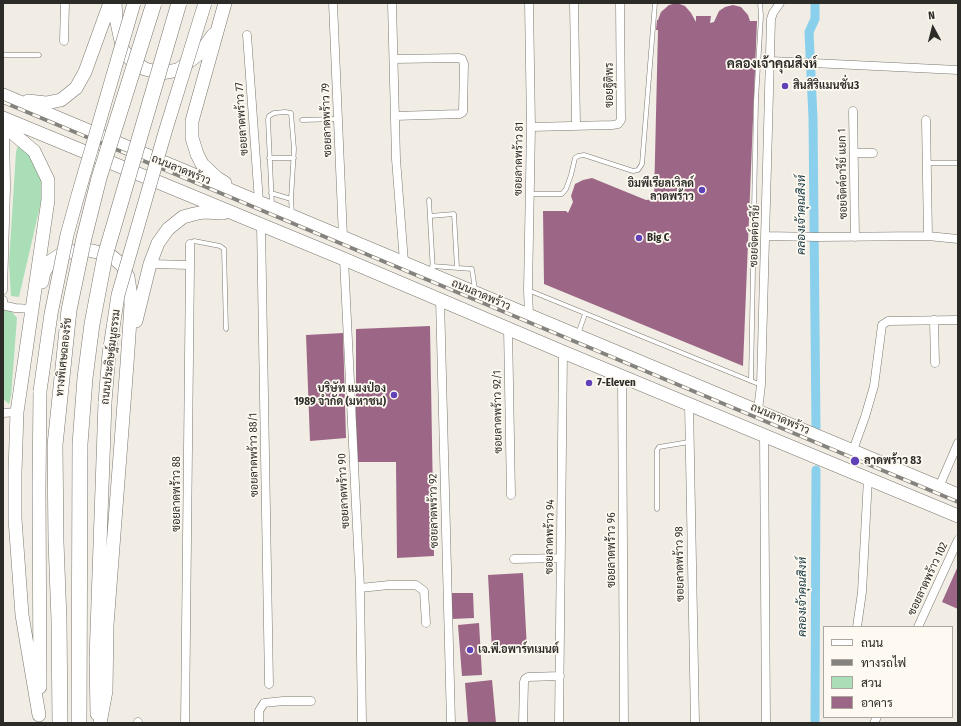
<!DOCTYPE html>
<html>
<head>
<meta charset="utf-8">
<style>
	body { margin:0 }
	#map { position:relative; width:961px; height:726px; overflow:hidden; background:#f1ede4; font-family:"Fira Sans Condensed",Sarabun,sans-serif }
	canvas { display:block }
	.frame { position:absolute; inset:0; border:4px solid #2c2b28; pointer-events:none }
	.legend { position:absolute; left:823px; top:626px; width:130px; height:92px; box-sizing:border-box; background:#fefaf1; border:1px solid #aaa7a1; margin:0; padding:5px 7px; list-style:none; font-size:12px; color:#2c2b28 }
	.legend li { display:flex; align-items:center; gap:8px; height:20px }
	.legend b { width:20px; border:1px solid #aaa7a1 }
	.north { position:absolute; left:913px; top:8px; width:40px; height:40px; -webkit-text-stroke:3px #fefaf1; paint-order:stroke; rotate:353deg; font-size:11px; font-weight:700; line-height:16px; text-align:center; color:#2c2b28 }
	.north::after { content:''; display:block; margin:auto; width:14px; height:18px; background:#2c2b28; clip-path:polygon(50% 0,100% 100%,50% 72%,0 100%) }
</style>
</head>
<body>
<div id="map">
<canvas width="961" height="726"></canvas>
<div class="frame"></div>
<ul class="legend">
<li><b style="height:5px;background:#fff"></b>ถนน</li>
<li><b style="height:5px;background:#85837d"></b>ทางรถไฟ</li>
<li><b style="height:11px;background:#a9deb6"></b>สวน</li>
<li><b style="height:11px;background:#9c6786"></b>อาคาร</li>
</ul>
<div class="north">N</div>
</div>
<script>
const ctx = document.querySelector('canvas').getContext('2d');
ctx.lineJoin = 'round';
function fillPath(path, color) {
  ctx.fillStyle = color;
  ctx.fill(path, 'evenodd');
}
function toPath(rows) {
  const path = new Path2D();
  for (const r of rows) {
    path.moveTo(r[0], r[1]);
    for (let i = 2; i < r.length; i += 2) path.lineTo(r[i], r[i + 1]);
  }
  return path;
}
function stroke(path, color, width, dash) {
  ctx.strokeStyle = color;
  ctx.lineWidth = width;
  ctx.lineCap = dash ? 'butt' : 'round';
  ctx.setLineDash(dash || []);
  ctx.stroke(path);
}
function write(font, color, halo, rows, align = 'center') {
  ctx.font = font + ' "Fira Sans Condensed",Sarabun,sans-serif';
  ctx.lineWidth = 3.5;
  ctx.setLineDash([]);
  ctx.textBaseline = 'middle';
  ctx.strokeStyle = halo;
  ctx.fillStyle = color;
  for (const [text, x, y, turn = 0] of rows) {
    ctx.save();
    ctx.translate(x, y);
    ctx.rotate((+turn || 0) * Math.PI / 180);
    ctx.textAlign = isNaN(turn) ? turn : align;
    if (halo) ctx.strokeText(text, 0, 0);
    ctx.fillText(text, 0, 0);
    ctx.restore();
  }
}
fillPath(toPath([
	[18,145,27,150,42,178,43,193,19,297,11,296,9,263,16,152],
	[3,310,10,310,17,318,11,396,9,404,3,399]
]), '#a9deb6');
stroke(toPath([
	[815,3,815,19,809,32,813,118,816,428],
	[815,723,816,470]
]), '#8ad0ec', 9);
fillPath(toPath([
	[677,3,685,6,691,13,696,22,696,16,711,16,710,23,714,22,719,11,725,7,733,5,741,7,748,15,750,21,757,21,743,366,544,284,543,211,566,211,568,213,573,202,571,196,575,184,583,180,592,178,646,200,654,199,658,30,656,30,657,20,658,20,661,12,669,5],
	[430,326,434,556,397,558,396,462,356,462,356,329],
	[343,333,346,438,310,441,306,335],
	[958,566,958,609,942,602],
	[523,573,527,650,492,651,488,575],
	[451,593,473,593,474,618,452,619],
	[479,623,482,675,462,676,458,625],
	[492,680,496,723,468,723,465,683]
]), '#9c6786');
const service = toPath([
	[3,55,39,55],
	[302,120,338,119],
	[269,158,294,158],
	[927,163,958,163],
	[271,193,291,199],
	[530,194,562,194,566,189,571,175,575,158,578,156,584,155,633,171,638,170,642,164,655,3],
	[429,200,433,272],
	[272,206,268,119,269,116,274,113,285,112,291,113,294,149,291,199,292,214],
	[430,216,454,214,457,268],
	[190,244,194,241,220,246,224,249,226,329],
	[432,266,472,269,475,290],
	[528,290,761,385],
	[578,334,585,314],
	[751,381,756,100,761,16,760,3],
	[657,509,657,450,659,447,689,442]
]);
const minor = toPath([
	[333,3,343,237],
	[392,3,396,159,404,262],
	[529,3,531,127,528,290,529,315],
	[574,3,576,125],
	[247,35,259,202],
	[64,41,65,3],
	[394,59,459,58,462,59,464,64,463,112,460,114,395,116],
	[771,61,958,70],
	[853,111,855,237],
	[926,120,928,236],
	[531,127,612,125,618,124,621,120,620,3],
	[854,153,873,153],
	[261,225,269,684],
	[766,236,818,237,928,236,958,239],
	[344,259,360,588,362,723],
	[150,264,190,265,185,723],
	[190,265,190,244],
	[3,290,6,187,5,127],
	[440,299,451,723],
	[3,300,3,303,6,306,15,308,32,309],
	[934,320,935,363],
	[508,328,511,495],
	[622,376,624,723],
	[689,404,695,723],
	[758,410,761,385,771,19,773,13,780,3],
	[3,413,17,412],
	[764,435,766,723],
	[853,450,865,417,874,386,882,325,888,321,958,320],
	[939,487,958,443],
	[514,559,561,558],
	[360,588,389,585,416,585,424,591,426,623],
	[857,627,862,592,868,478],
	[918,627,958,540],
	[138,723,138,722],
	[259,723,259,711,264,703,283,701,311,701],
	[523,723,524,682,525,679,528,677,560,676],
	[559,723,563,352],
	[874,723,877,717]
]);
const primary = toPath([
	[115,3,116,18,123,50,131,60,145,69,161,73,178,70,200,53,213,35],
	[3,95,958,495],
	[28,101,46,103,61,100,76,88,85,72,110,3],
	[3,118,344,259,563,352,958,516],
	[3,125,34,151,48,180,48,200,17,412,15,472,15,519,22,615,39,715],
	[225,183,217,178,202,164,197,154,192,138,192,121,225,3],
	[42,282,44,272,51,261,63,253,88,250,110,255,122,265,128,277,130,290,131,305,127,364,107,625,106,691,100,723],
	[136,321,150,264,158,243,168,229,183,217,194,214,204,212,223,213],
	[40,687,39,489,40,391],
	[97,714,96,659,105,402]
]);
stroke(service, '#7c7870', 5);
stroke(minor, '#7c7870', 9);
stroke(primary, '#7c7870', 14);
stroke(service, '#fff', 4);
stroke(minor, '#fff', 8);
stroke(primary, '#fff', 13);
const rail = toPath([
	[3,102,958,502]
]);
stroke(rail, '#85837d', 4);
stroke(rail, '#fefaf1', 2.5, [8]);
const primaryBridge = toPath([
	[40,391,51,314,67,235,78,195,134,3],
	[105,402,109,354,118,295,166,129,205,3]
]);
const motorwayBridge = toPath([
	[60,723,59,620,56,542,55,445,69,310,84,238,99,178,154,3],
	[79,723,80,444,85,378,92,324,105,256,179,3]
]);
stroke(primaryBridge, '#7c7870', 14, []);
stroke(motorwayBridge, '#7c7870', 16, []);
stroke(primaryBridge, '#fff', 13);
stroke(motorwayBridge, '#fff', 15);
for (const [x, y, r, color] of [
	[785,86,4,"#6140b8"],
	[702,190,4,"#6140b8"],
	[639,238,4,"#6140b8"],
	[589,383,4,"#6140b8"],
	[394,395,4,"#6140b8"],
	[855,461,5,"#6140b8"],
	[470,650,4,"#6140b8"]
]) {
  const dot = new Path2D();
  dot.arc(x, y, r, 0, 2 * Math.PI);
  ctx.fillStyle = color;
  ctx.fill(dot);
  stroke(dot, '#fefaf1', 1.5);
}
write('11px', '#2c2b28', '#fefaf1', [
	["ซอยฐิติพร",610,85,-90],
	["ซอยลาดพร้าว 77",242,119,-94],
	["ซอยลาดพร้าว 79",327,120,-92],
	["ซอยลาดพร้าว 81",519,159,-89],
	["ถนนลาดพร้าว",181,170,22],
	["ซอยจิตต์อารีย์ แยก 1",843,174,-91],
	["ซอยจิตต์อารีย์",755,236,-88],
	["ถนนลาดพร้าว",481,295,23],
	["ทางพิเศษฉลองรัช",64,357,-84],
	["ถนนประดิษฐ์มนูธรรม",111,357,-83],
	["ซอยลาดพร้าว 92/1",498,412,-91],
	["ถนนลาดพร้าว",780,419,23],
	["ซอยลาดพร้าว 88/1",254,455,-91],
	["ซอยลาดพร้าว 90",344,491,-93],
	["ซอยลาดพร้าว 88",177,494,-90],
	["ซอยลาดพร้าว 92",434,511,-91],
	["ซอยลาดพร้าว 94",550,537,-89],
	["ซอยลาดพร้าว 96",612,550,-90],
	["ซอยลาดพร้าว 98",680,564,-91],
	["ซอยลาดพร้าว 102",928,579,-65]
]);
write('bold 11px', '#2c2b28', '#fefaf1', [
	["สินสิริแมนชั่น3",793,86],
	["อิมพีเรียลเวิลด์",694,184,"right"],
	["ลาดพร้าว",694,197,"right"],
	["Big C",647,238],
	["7-Eleven",597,383],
	["บริษัท แมงป่อง",386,389,"right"],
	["1989 จำกัด (มหาชน)",386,402,"right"],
	["ลาดพร้าว 83",864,461],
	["เจ.พี.อพาร์ทเมนต์",478,650]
], 'left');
write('italic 12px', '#1b3c48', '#fefaf1', [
	["คลองเจ้าคุณสิงห์",802,215,-90],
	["คลองเจ้าคุณสิงห์",803,597,-90]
]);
write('bold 13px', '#2c2b28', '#fefaf1', [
	["คลองเจ้าคุณสิงห์",772,64]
]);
</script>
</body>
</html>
